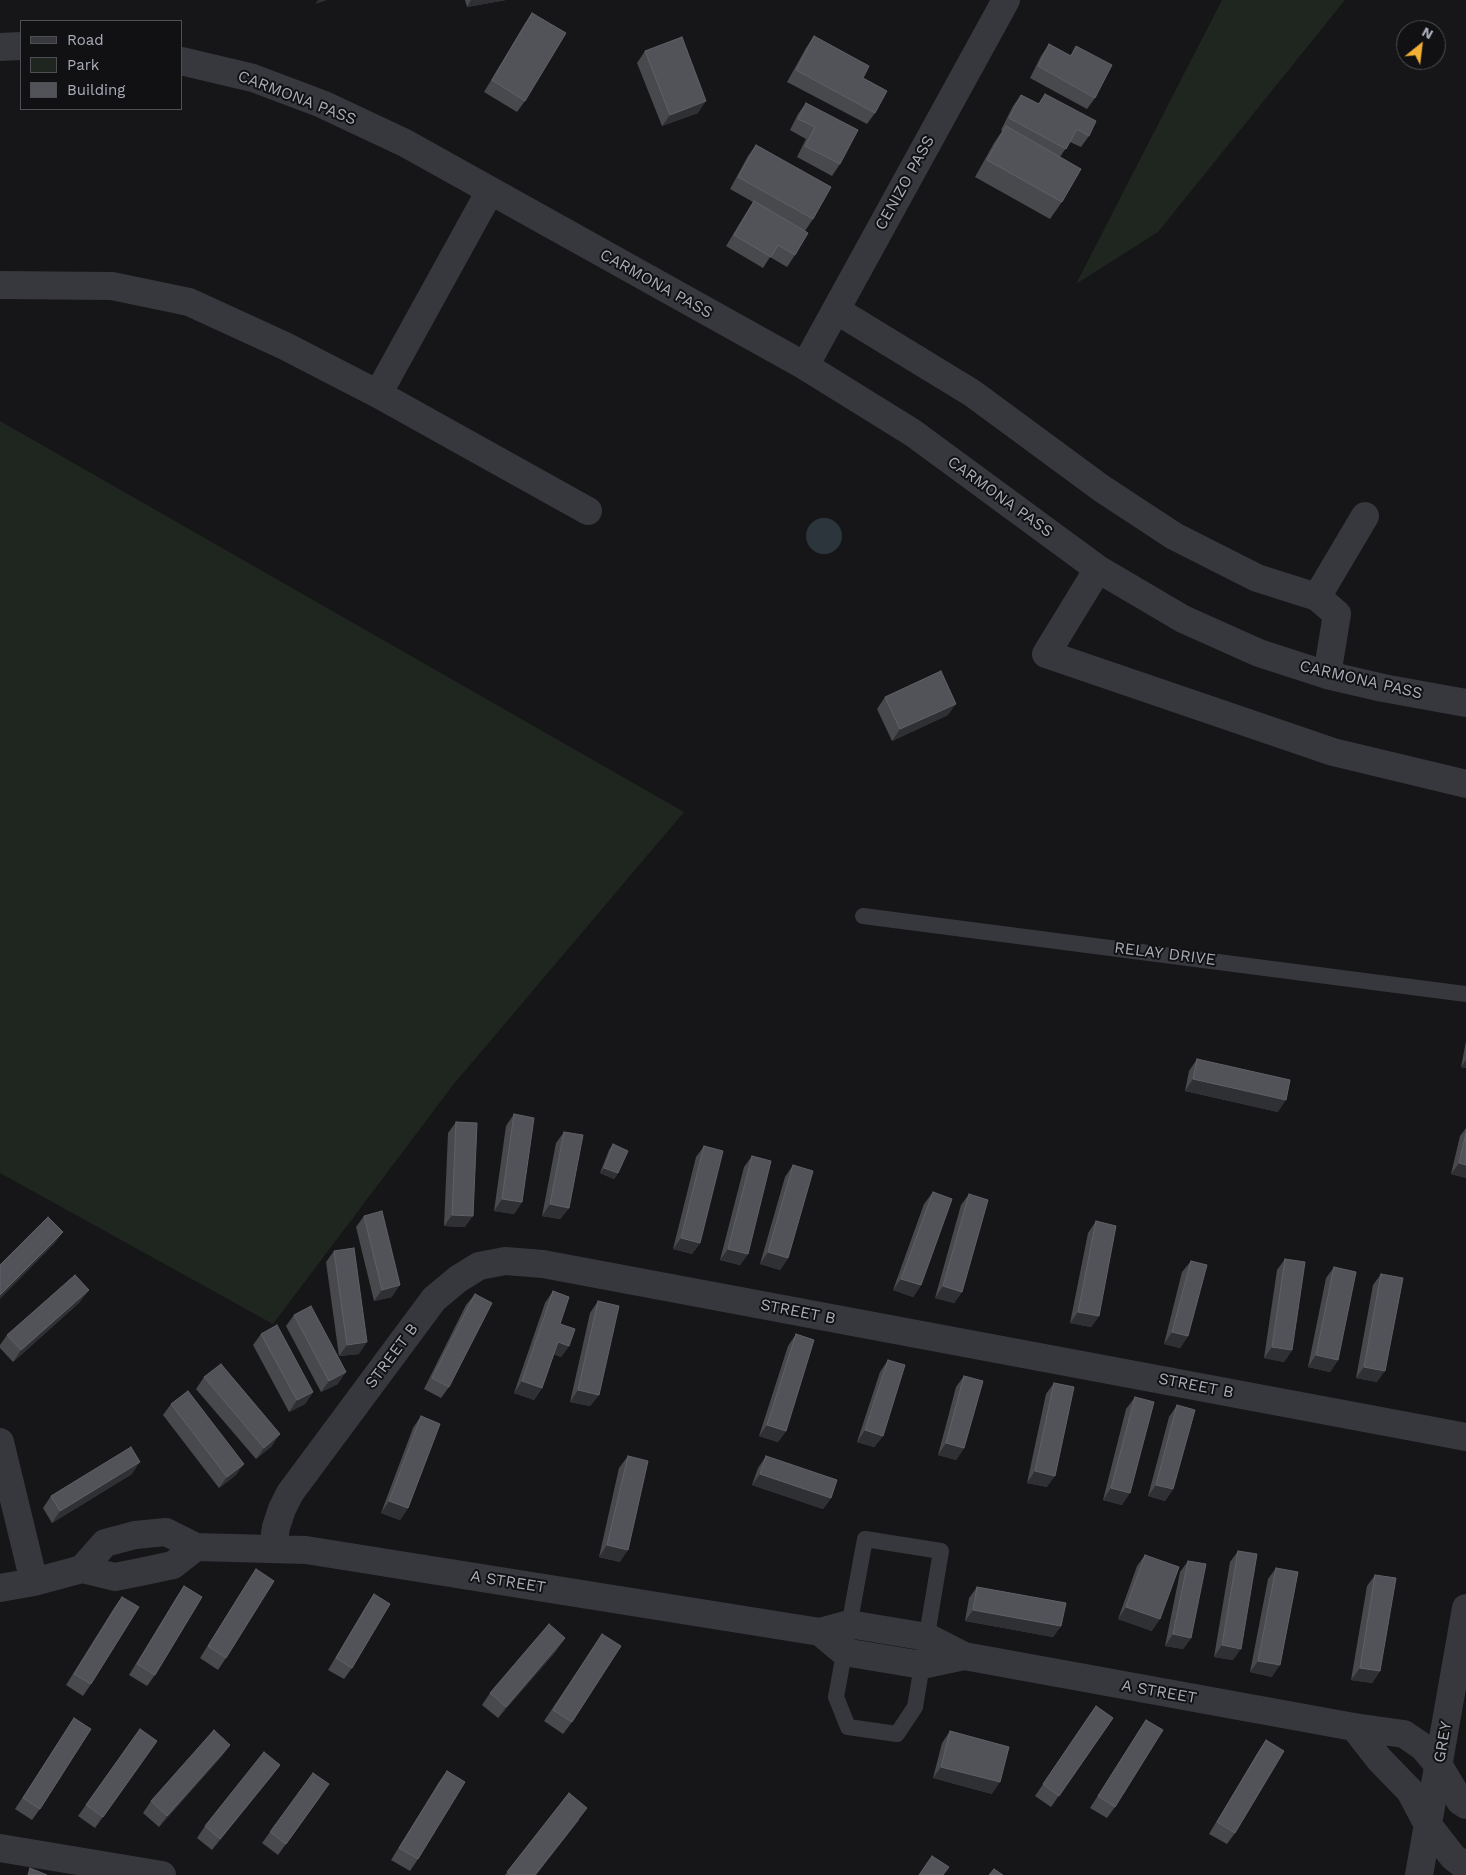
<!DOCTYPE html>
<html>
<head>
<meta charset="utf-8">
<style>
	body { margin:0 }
	#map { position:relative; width:1466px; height:1875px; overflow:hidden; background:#161618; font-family:"Work Sans",sans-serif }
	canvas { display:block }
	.legend { position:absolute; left:20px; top:20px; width:162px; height:90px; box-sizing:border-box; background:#111113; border:1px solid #4d4f55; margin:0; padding:6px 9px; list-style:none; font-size:15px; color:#a8adb8 }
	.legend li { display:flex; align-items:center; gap:10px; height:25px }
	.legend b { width:25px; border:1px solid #4d4f55 }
	.north { position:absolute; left:1396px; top:20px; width:50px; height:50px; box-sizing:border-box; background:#111113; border:1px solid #4d4f55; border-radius:50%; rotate:29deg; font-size:14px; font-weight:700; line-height:20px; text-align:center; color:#a8adb8 }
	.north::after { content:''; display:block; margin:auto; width:18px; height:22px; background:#f2b134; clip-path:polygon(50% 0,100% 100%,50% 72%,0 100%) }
</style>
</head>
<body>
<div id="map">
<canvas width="1466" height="1875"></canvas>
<ul class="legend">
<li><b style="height:6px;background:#37383d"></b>Road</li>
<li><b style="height:14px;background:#1e261f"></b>Park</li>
<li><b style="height:14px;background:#525359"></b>Building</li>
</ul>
<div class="north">N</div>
</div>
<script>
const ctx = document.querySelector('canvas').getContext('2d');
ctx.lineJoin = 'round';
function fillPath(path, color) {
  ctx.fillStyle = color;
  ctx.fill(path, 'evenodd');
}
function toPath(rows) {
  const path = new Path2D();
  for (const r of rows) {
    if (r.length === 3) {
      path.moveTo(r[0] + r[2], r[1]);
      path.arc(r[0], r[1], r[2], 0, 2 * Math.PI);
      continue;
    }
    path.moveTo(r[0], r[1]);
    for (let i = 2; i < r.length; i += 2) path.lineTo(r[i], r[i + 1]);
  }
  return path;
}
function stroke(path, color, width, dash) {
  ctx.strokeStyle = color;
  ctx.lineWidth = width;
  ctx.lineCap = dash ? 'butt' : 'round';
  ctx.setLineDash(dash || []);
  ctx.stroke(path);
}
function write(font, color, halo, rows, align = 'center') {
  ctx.font = font + ' "Work Sans",sans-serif';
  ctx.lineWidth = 4;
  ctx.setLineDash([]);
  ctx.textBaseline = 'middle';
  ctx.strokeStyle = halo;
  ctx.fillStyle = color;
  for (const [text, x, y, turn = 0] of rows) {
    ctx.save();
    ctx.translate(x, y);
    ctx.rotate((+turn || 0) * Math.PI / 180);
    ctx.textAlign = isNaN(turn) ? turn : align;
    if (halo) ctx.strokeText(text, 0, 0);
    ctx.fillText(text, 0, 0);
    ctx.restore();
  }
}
fillPath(toPath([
	[1222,0,1345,0,1158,232,1076,284],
	[0,421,684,812,453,1085,273,1324,0,1173]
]), '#1e261f');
fillPath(toPath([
	[824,536,18]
]), '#2c353c');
stroke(toPath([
	[863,916,1466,994],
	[865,1539,941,1551,915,1707,897,1734,848,1727,836,1697,865,1539]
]), '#37383d', 16);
stroke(toPath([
	[0,47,21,46],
	[181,61,253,78,322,104,405,143,805,366,913,433,1098,569,1183,619,1259,653,1327,675,1383,688,1466,703],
	[0,285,112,286,189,302,285,346,378,394,490,191],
	[836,310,972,393,1101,488,1174,536,1257,578,1317,597,1337,614,1327,675],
	[805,366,1006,0],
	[378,394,588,511],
	[1098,569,1046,654,1333,752,1466,784],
	[1317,597,1365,516],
	[0,1442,34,1582],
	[273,1548,276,1527,282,1509,290,1493,434,1299,458,1279,479,1266,505,1261,543,1264,1466,1437],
	[82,1569,105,1543,135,1535,166,1532,196,1547,306,1550,820,1632,849,1624,927,1637,964,1656,1354,1727,1404,1734,1423,1747,1439,1766,1460,1801,1466,1805],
	[0,1588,34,1582,82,1569,115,1577,145,1571,173,1565,196,1547],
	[820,1632,844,1652,922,1665,964,1656],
	[1354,1727,1379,1759,1410,1791,1428,1825,1453,1857,1466,1867],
	[0,1848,162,1875],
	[1419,1875,1466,1608]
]), '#37383d', 28);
fillPath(toPath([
	[465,0,506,0,467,7],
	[532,13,525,101,517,112,484,92,524,25],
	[814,36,863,78,875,113,867,124,787,82,806,48],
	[1049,44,1070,56,1076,46,1095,98,1087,109,1030,78,1041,56],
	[645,51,698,113,662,126,637,63],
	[1045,94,1089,136,1081,147,1070,142,1060,157,1062,202,1050,219,975,177,994,143,1002,131,1001,130,1013,106,1021,95,1038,104],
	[806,103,840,164,832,176,797,157,806,139,790,130,798,114],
	[756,145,813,219,805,231,795,255,787,267,770,257,763,268,726,246,746,213,753,202,730,189,748,156],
	[885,697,948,715,892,741,877,709],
	[1466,1041,1466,1068,1461,1067],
	[1197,1059,1278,1112,1185,1091,1189,1071],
	[514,1114,522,1202,514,1214,494,1211,506,1126],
	[456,1122,465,1227,444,1226,448,1133],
	[1466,1128,1466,1178,1451,1174,1460,1136],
	[564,1132,569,1208,560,1219,542,1216,556,1143],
	[613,1144,618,1173,614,1179,600,1173,609,1150],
	[704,1146,700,1243,692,1254,673,1249,696,1157],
	[752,1156,748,1254,740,1265,720,1260,744,1167],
	[793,1165,788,1258,780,1270,760,1264,785,1177],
	[933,1192,921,1285,913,1297,893,1290,924,1204],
	[969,1194,962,1292,954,1303,935,1298,961,1205],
	[364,1216,392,1297,374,1301,356,1227],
	[1096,1221,1099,1316,1091,1327,1070,1323,1088,1233],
	[334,1251,359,1354,339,1356,326,1262],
	[1285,1259,1292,1350,1284,1362,1264,1358,1277,1270],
	[1191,1261,1188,1336,1180,1348,1164,1344,1182,1272],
	[1334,1267,1338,1360,1330,1372,1308,1367,1326,1278],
	[1381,1274,1377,1382,1356,1378,1373,1285],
	[553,1291,560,1324,569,1346,561,1357,554,1354,542,1388,534,1400,514,1393,545,1303],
	[475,1294,449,1387,441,1398,424,1389,466,1305],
	[598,1301,599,1395,590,1406,570,1402,590,1313],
	[80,1302,13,1362,0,1348,0,1345,7,1335],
	[294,1315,338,1384,321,1392,286,1326],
	[261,1334,313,1392,305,1404,289,1412,253,1345],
	[796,1334,786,1431,778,1442,759,1436,788,1346],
	[888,1360,883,1436,874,1447,857,1442,880,1372],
	[964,1376,964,1448,956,1460,938,1455,956,1387],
	[204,1377,272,1446,256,1459,196,1389],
	[1054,1383,1047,1487,1027,1483,1046,1394],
	[1135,1397,1122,1505,1103,1500,1126,1409],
	[171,1404,236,1475,219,1488,163,1415],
	[1177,1405,1173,1489,1165,1501,1148,1496,1169,1417],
	[421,1416,408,1508,400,1520,381,1513,413,1428],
	[628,1456,620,1562,599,1557,619,1468],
	[766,1456,831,1498,823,1509,752,1485,758,1468],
	[132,1474,52,1523,43,1508,51,1496],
	[1238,1551,1233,1660,1214,1657,1230,1562],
	[1145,1555,1152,1631,1118,1619,1137,1566],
	[1188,1561,1191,1638,1183,1649,1165,1646,1180,1572],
	[1276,1568,1272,1677,1250,1672,1268,1579],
	[256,1569,226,1658,218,1670,200,1658,248,1581],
	[1375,1575,1380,1671,1372,1683,1351,1680,1367,1586],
	[184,1586,155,1675,147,1686,129,1675,176,1598],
	[977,1587,1061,1626,1053,1637,965,1621,969,1598],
	[374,1594,352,1668,344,1679,328,1670,366,1606],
	[122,1597,91,1684,83,1696,66,1685,114,1608],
	[594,1646,572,1722,563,1734,544,1721],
	[557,1650,498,1718,482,1705,490,1693],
	[1096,1706,1113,1718,1051,1807,1035,1796],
	[74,1718,40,1809,32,1820,15,1809],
	[1146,1720,1115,1807,1107,1818,1090,1808],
	[140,1729,157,1741,95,1828,78,1816],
	[950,1731,992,1794,933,1778,942,1743],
	[1266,1740,1235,1833,1227,1844,1209,1834,1258,1752],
	[230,1745,222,1756,159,1827,143,1813,151,1801],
	[280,1765,272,1776,212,1850,197,1838,205,1826],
	[447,1771,418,1859,410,1871,391,1860,439,1782],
	[569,1793,579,1820,536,1875,505,1875],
	[321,1796,278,1855,262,1843,270,1832]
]), '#47494d');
fillPath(toPath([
	[318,0,327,0,315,4],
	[471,0,506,0,467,7],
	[706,101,698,113,662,126,670,115],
	[956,704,948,715,892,741,900,729],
	[1466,1060,1466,1068,1461,1067],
	[1193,1079,1286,1100,1278,1112,1185,1091],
	[1459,1163,1466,1165,1466,1178,1451,1174],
	[604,1168,618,1173,614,1179,600,1173],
	[502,1199,522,1202,514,1214,494,1211],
	[550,1204,569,1208,560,1219,542,1216],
	[452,1215,473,1216,465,1227,444,1226],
	[63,1232,55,1243,0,1299,0,1295],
	[681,1238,700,1243,692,1254,673,1249],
	[728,1249,748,1254,740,1265,720,1260],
	[768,1252,788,1258,780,1270,760,1264],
	[901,1279,921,1285,913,1297,893,1290],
	[400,1285,392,1297,374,1301,382,1290],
	[943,1286,962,1292,954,1303,935,1298],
	[89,1290,80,1302,13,1362,21,1350],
	[1078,1312,1099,1316,1091,1327,1070,1323],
	[1172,1332,1188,1336,1180,1348,1164,1344],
	[367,1342,359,1354,339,1356,347,1345],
	[558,1342,569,1346,561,1357,550,1353],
	[1272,1347,1292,1350,1284,1362,1264,1358],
	[1316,1355,1338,1360,1330,1372,1308,1367],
	[1364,1367,1385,1371,1377,1382,1356,1378],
	[346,1372,338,1384,321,1392,329,1381],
	[522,1381,542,1388,534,1400,514,1393],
	[578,1390,599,1395,590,1406,570,1402],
	[313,1392,305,1404,289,1412,297,1400],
	[767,1425,786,1431,778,1442,759,1436],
	[865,1430,883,1436,874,1447,857,1442],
	[280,1434,272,1446,256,1459,264,1448],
	[946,1443,964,1448,956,1460,938,1455],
	[140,1462,132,1474,52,1523,60,1511],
	[244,1464,236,1475,219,1488,227,1477],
	[1035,1471,1055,1476,1047,1487,1027,1483],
	[760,1474,831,1498,823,1509,752,1485],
	[1156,1485,1173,1489,1165,1501,1148,1496],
	[1111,1488,1130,1493,1122,1505,1103,1500],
	[389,1501,408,1508,400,1520,381,1513],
	[607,1545,628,1550,620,1562,599,1557],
	[1126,1607,1160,1619,1152,1631,1118,1619],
	[973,1610,1061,1626,1053,1637,965,1621],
	[1173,1634,1191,1638,1183,1649,1165,1646],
	[565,1638,557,1650,498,1718,506,1707],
	[1222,1645,1241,1649,1233,1660,1214,1657],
	[1258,1661,1280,1665,1272,1677,1250,1672],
	[1360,1668,1380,1671,1372,1683,1351,1680],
	[230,1745,222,1756,159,1827,167,1816],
	[280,1765,272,1776,212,1850,220,1839],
	[941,1767,1000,1782,992,1794,933,1778],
	[587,1808,536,1875,535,1875]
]), '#2f3033');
const building = toPath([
	[532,13,566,33,525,101,492,80,532,13],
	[814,36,869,66,863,78,887,91,875,113,796,70,814,36],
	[682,37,706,101,670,115,645,51,682,37],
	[1049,44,1071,56,1076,46,1112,65,1095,98,1038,66,1049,44],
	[1045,94,1096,121,1089,136,1077,129,1066,149,1009,118,1021,95,1039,104,1045,94],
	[806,103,858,130,840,164,805,146,815,127,798,119,806,103],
	[1006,126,1081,169,1062,202,987,160,1006,126],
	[756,145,831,187,813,219,738,177,756,145],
	[754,201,808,233,795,255,778,245,771,257,734,235,754,201],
	[941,671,956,704,900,729,885,697,941,671],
	[1197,1059,1290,1080,1286,1100,1193,1079,1197,1059],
	[514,1114,534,1118,522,1202,502,1199,514,1114],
	[456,1122,477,1123,473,1216,452,1215,456,1122],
	[564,1132,583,1135,569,1208,550,1204,564,1132],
	[1466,1133,1466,1165,1459,1163,1466,1133],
	[613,1144,628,1151,618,1173,604,1168,613,1144],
	[704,1146,723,1151,700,1243,681,1238,704,1146],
	[752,1156,771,1161,748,1254,728,1249,752,1156],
	[793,1165,813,1171,788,1258,768,1252,793,1165],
	[933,1192,952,1199,921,1285,901,1279,933,1192],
	[969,1194,988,1200,962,1292,943,1286,969,1194],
	[382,1211,400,1285,382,1290,364,1216,382,1211],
	[48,1217,63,1232,0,1295,0,1265,48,1217],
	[1096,1221,1116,1226,1099,1316,1078,1312,1096,1221],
	[354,1248,367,1342,347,1345,334,1251,354,1248],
	[1285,1259,1305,1262,1292,1350,1272,1347,1285,1259],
	[1191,1261,1207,1265,1188,1336,1172,1332,1191,1261],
	[1334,1267,1356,1272,1338,1360,1316,1355,1334,1267],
	[1381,1274,1403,1278,1385,1371,1364,1367,1381,1274],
	[75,1275,89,1290,21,1350,7,1335,75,1275],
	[553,1291,569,1297,560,1324,575,1329,569,1346,558,1342,542,1388,522,1381,553,1291],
	[475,1294,492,1303,449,1387,432,1378,475,1294],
	[598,1301,619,1306,599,1395,578,1390,598,1301],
	[311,1306,346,1372,329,1381,294,1315,311,1306],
	[277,1325,313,1392,297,1400,261,1334,277,1325],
	[796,1334,814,1340,786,1431,767,1425,796,1334],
	[888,1360,905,1365,883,1436,865,1430,888,1360],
	[221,1364,280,1434,264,1448,204,1377,221,1364],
	[964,1376,983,1381,964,1448,946,1443,964,1376],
	[1054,1383,1074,1387,1055,1476,1035,1471,1054,1383],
	[188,1391,244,1464,227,1477,171,1404,188,1391],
	[1135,1397,1154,1402,1130,1493,1111,1488,1135,1397],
	[1177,1405,1195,1410,1173,1489,1156,1485,1177,1405],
	[421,1416,440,1424,408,1508,389,1501,421,1416],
	[131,1447,140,1462,60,1511,51,1496,131,1447],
	[628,1456,648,1461,628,1550,607,1545,628,1456],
	[766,1456,837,1480,831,1498,760,1474,766,1456],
	[1238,1551,1257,1554,1241,1649,1222,1645,1238,1551],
	[1145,1555,1179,1567,1160,1619,1126,1607,1145,1555],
	[1188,1561,1206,1564,1191,1638,1173,1634,1188,1561],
	[1276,1568,1298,1572,1280,1665,1258,1661,1276,1568],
	[256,1569,274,1581,226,1658,208,1646,256,1569],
	[1375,1575,1396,1578,1380,1671,1360,1668,1375,1575],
	[184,1586,202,1597,155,1675,137,1664,184,1586],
	[977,1587,1066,1603,1061,1626,973,1610,977,1587],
	[374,1594,390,1604,352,1668,336,1658,374,1594],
	[122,1597,139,1607,91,1684,74,1674,122,1597],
	[549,1624,565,1638,506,1707,490,1693,549,1624],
	[602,1634,621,1646,572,1722,553,1710,602,1634],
	[1096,1706,1113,1718,1059,1796,1043,1784,1096,1706],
	[74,1718,91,1729,40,1809,23,1798,74,1718],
	[1146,1720,1163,1730,1115,1807,1098,1796,1146,1720],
	[140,1729,157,1741,103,1817,86,1805,140,1729],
	[214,1730,230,1745,167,1816,151,1801,214,1730],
	[950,1731,1009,1747,1000,1782,941,1767,950,1731],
	[1266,1740,1284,1751,1235,1833,1217,1822,1266,1740],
	[264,1752,280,1765,220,1839,205,1826,264,1752],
	[447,1771,465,1782,418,1859,399,1848,447,1771],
	[313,1773,329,1784,286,1844,270,1832,313,1773],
	[569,1793,587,1808,535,1875,511,1875,507,1872,569,1793],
	[932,1856,949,1867,943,1875,919,1875,932,1856],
	[30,1868,47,1875,28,1875,30,1868],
	[994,1869,1003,1875,989,1875,994,1869]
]);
fillPath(building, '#525359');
stroke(building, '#5f6168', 1);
write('16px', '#a8adb8', '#111113', [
	["CARMONA PASS",297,98,21],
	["CENIZO PASS",905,183,-61],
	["CARMONA PASS",656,284,29],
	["CARMONA PASS",1000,497,36],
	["CARMONA PASS",1361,680,13],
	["RELAY DRIVE",1165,954,7],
	["STREET B",798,1312,11],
	["STREET B",392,1356,-53],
	["STREET B",1196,1386,11],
	["A STREET",508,1582,9],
	["A STREET",1159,1692,10],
	["GREY",1443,1742,-80]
]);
</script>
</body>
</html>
